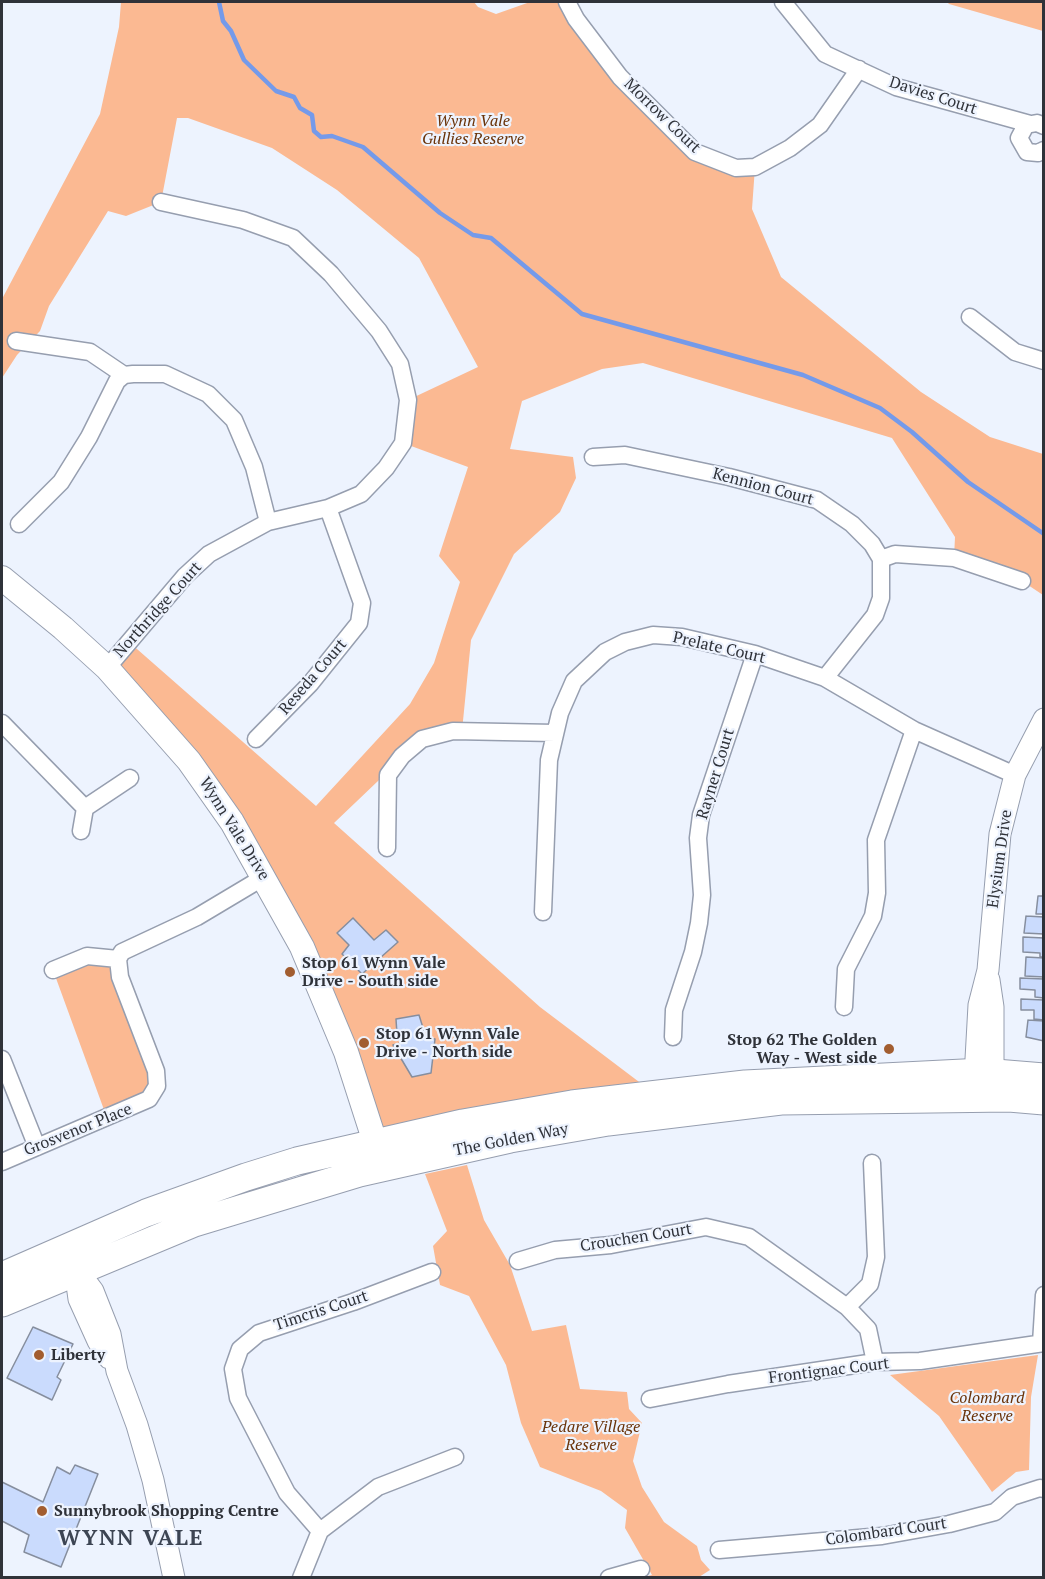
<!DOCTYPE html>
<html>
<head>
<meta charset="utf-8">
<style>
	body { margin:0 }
	#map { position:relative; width:1045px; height:1579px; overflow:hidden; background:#edf3fe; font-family:"PT Serif",serif }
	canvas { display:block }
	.frame { position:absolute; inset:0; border:3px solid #2f3239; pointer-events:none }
</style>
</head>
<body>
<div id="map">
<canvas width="1045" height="1579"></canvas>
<div class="frame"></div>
</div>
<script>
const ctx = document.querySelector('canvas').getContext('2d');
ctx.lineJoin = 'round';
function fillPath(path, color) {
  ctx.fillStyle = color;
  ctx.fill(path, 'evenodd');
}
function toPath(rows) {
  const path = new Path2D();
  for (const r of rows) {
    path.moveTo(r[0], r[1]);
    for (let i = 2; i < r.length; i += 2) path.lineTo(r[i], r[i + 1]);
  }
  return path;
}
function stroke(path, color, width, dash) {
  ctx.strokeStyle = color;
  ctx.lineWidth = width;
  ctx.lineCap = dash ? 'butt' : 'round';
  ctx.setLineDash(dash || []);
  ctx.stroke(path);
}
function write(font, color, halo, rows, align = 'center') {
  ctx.font = font + ' "PT Serif",serif';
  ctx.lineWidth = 4.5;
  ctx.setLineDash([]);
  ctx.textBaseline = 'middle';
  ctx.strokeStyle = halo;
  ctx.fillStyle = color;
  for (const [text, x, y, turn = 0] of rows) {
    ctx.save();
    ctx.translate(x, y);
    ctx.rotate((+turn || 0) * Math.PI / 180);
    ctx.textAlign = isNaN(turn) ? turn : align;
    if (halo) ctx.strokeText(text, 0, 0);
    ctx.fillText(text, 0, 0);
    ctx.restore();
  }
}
fillPath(toPath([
	[121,2,474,2,478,7,496,14,530,2,567,2,577,19,695,152,755,167,752,209,781,277,921,392,990,437,1043,454,1043,595,1022,581,954,558,955,537,892,438,643,363,602,369,522,401,510,449,573,457,576,478,560,512,514,554,471,640,462,731,422,739,334,823,540,1007,655,1094,375,1142,260,868,107,668,129,642,316,806,410,704,434,663,460,582,439,556,468,467,403,443,408,400,478,367,419,258,337,190,272,148,188,118,177,118,161,202,126,216,108,211,49,306,40,331,17,355,2,378,2,299,100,114,119,27],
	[947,2,1043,2,1043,31,949,4],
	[118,959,155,1091,107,1118,53,970],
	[467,1165,484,1220,510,1265,532,1331,566,1325,580,1389,627,1392,629,1409,642,1423,633,1461,642,1487,664,1522,697,1546,701,1560,710,1570,699,1577,643,1577,652,1575,625,1528,627,1510,601,1491,540,1467,521,1423,506,1365,469,1296,440,1285,433,1246,447,1231,425,1174],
	[1038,1355,1031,1397,1029,1470,1016,1472,992,1492,939,1416,890,1375]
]), '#fbb992');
stroke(toPath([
	[219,2,223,21,231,31,244,60,276,91,294,97,300,108,312,115,314,131,321,137,332,136,363,147,440,213,473,235,491,238,582,314,803,375,880,408,912,432,968,482,1044,534]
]), '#749aea', 4.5);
const building = toPath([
	[1038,896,1044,896,1044,914,1036,914,1038,896],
	[1026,916,1044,917,1044,934,1024,933,1026,916],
	[353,918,374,940,386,930,398,942,362,974,342,954,349,945,337,933,353,918],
	[1023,937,1044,938,1044,957,1040,957,1040,953,1023,952,1023,937],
	[1026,957,1044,958,1044,977,1025,976,1026,957],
	[1020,978,1044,979,1044,998,1035,997,1035,990,1020,989,1020,978],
	[1021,999,1044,1000,1044,1020,1034,1019,1034,1010,1021,1010,1021,999],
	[419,1015,424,1031,418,1032,418,1037,435,1039,431,1073,412,1077,393,1045,404,1042,401,1034,397,1035,396,1019,419,1015],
	[1028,1020,1044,1021,1044,1041,1026,1037,1028,1020],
	[33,1327,73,1344,57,1377,61,1380,52,1400,7,1378,33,1327],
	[75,1465,98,1474,61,1567,24,1552,29,1535,2,1521,2,1482,43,1502,57,1467,70,1474,75,1465]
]);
fillPath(building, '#cadbfd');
stroke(building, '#868e9e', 1.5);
const minor = toPath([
	[567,2,576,19,620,77,695,152,736,168,755,167,790,148,820,125,859,69],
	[783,2,825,54,896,87,1030,124],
	[1044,126,1037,123,1026,125,1019,138,1027,152,1038,153,1044,150],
	[970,317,1015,352,1044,361],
	[16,341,90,352,124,375],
	[593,457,625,455,729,477,817,500,852,524,872,544,881,559,881,598,875,615,825,678],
	[19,524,61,482,89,437,117,381,124,375,133,374,165,374,208,394,234,420,254,467,268,522],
	[881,559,895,554,954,558,1022,581],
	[107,668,185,576,209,554,268,522,328,508,361,494,386,468,403,443,408,400,400,364,379,331,331,274,293,238,243,220,161,202],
	[2,723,85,808,81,831],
	[256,739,310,684,359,623,362,603,328,508],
	[85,808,130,778],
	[387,848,388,775,402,756,422,739,453,731,555,733],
	[543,912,549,760,560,713,574,681,605,652,625,642,653,635,682,637,755,654,825,678,914,730,1015,775],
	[53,970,87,956,118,959],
	[844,1007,846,969,873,916,877,893,876,840,914,730],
	[673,1037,674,1010,693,952,699,923,702,895,698,838,701,815,755,654],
	[2,1059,37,1147],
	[2,1162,149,1099,157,1086,156,1071,120,977,118,959,122,952,197,917,264,877],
	[518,1261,555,1250,611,1245,706,1227,749,1237,847,1307,868,1329,875,1362],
	[847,1307,870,1284,876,1257,872,1163],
	[1041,1343,1044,1295],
	[650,1399,728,1384,875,1362,920,1361,1044,1343],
	[320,1531,287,1493,238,1398,233,1369,240,1349,259,1333,353,1302,432,1272],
	[719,1550,882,1536,949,1524,995,1512,1012,1497,1040,1488,1044,1489],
	[301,1578,320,1531,378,1487,455,1457],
	[609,1578,641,1569]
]);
const tertiary = toPath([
	[983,1072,993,1061,993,1007,989,980],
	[982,1084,983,1072,976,1059,979,1005,988,970,1000,834,1015,775,1044,719],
	[70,1260,93,1291,110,1334,117,1371,137,1425,153,1480,174,1578],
	[75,1270,79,1299,98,1341,109,1358]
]);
const secondary = toPath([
	[2,578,63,628,107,668,189,761,232,822,302,947,346,1052,375,1142]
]);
const primary = toPath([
	[2,1276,146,1213,246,1177,297,1161,463,1123,572,1104,745,1084,983,1072,1044,1077],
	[2,1303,194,1223,359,1173,510,1139,608,1122,781,1101,1009,1098,1044,1101]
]);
stroke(minor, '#969eaf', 19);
stroke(tertiary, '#969eaf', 23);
stroke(secondary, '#969eaf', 26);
stroke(primary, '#969eaf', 29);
stroke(minor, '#fff', 16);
stroke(tertiary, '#fff', 21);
stroke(secondary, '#fff', 24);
stroke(primary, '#fff', 27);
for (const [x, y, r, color] of [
	[290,972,6,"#a25d30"],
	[364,1043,6,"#a25d30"],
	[889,1049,6,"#a25d30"],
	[39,1355,6,"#a25d30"],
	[42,1511,6,"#a25d30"]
]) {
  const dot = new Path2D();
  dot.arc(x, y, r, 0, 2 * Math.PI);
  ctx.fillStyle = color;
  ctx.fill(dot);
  stroke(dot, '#edf3fe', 2);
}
write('16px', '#2f3239', '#edf3fe', [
	["Davies Court",933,96,18],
	["Morrow Court",662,116,44],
	["Kennion Court",763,487,15],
	["Northridge Court",158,610,-48],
	["Prelate Court",719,648,13],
	["Reseda Court",313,677,-49],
	["Rayner Court",716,774,-73],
	["Wynn Vale Drive",234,829,58],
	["Elysium Drive",1000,859,-82],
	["Grosvenor Place",78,1130,-22],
	["The Golden Way",511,1140,-11],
	["Crouchen Court",636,1238,-9],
	["Timcris Court",321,1311,-18],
	["Frontignac Court",829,1371,-7],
	["Colombard Court",886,1532,-8]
]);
write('italic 16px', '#6a3309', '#edf3fe', [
	["Wynn Vale",473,121],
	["Gullies Reserve",473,139],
	["Colombard",987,1398],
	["Reserve",987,1416],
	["Pedare Village",591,1427],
	["Reserve",591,1445]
]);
write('bold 16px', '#2f3239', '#edf3fe', [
	["Stop 61 Wynn Vale",302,963],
	["Drive - South side",302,981],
	["Stop 61 Wynn Vale",376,1034],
	["Drive - North side",376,1052],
	["Stop 62 The Golden",877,1040,"right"],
	["Way - West side",877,1058,"right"],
	["Liberty",51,1355],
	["Sunnybrook Shopping Centre",54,1511]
], 'left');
ctx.letterSpacing = '1.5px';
write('bold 22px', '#3d4553', '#edf3fe', [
	["WYNN VALE",131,1539]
]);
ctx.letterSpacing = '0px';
</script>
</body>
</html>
